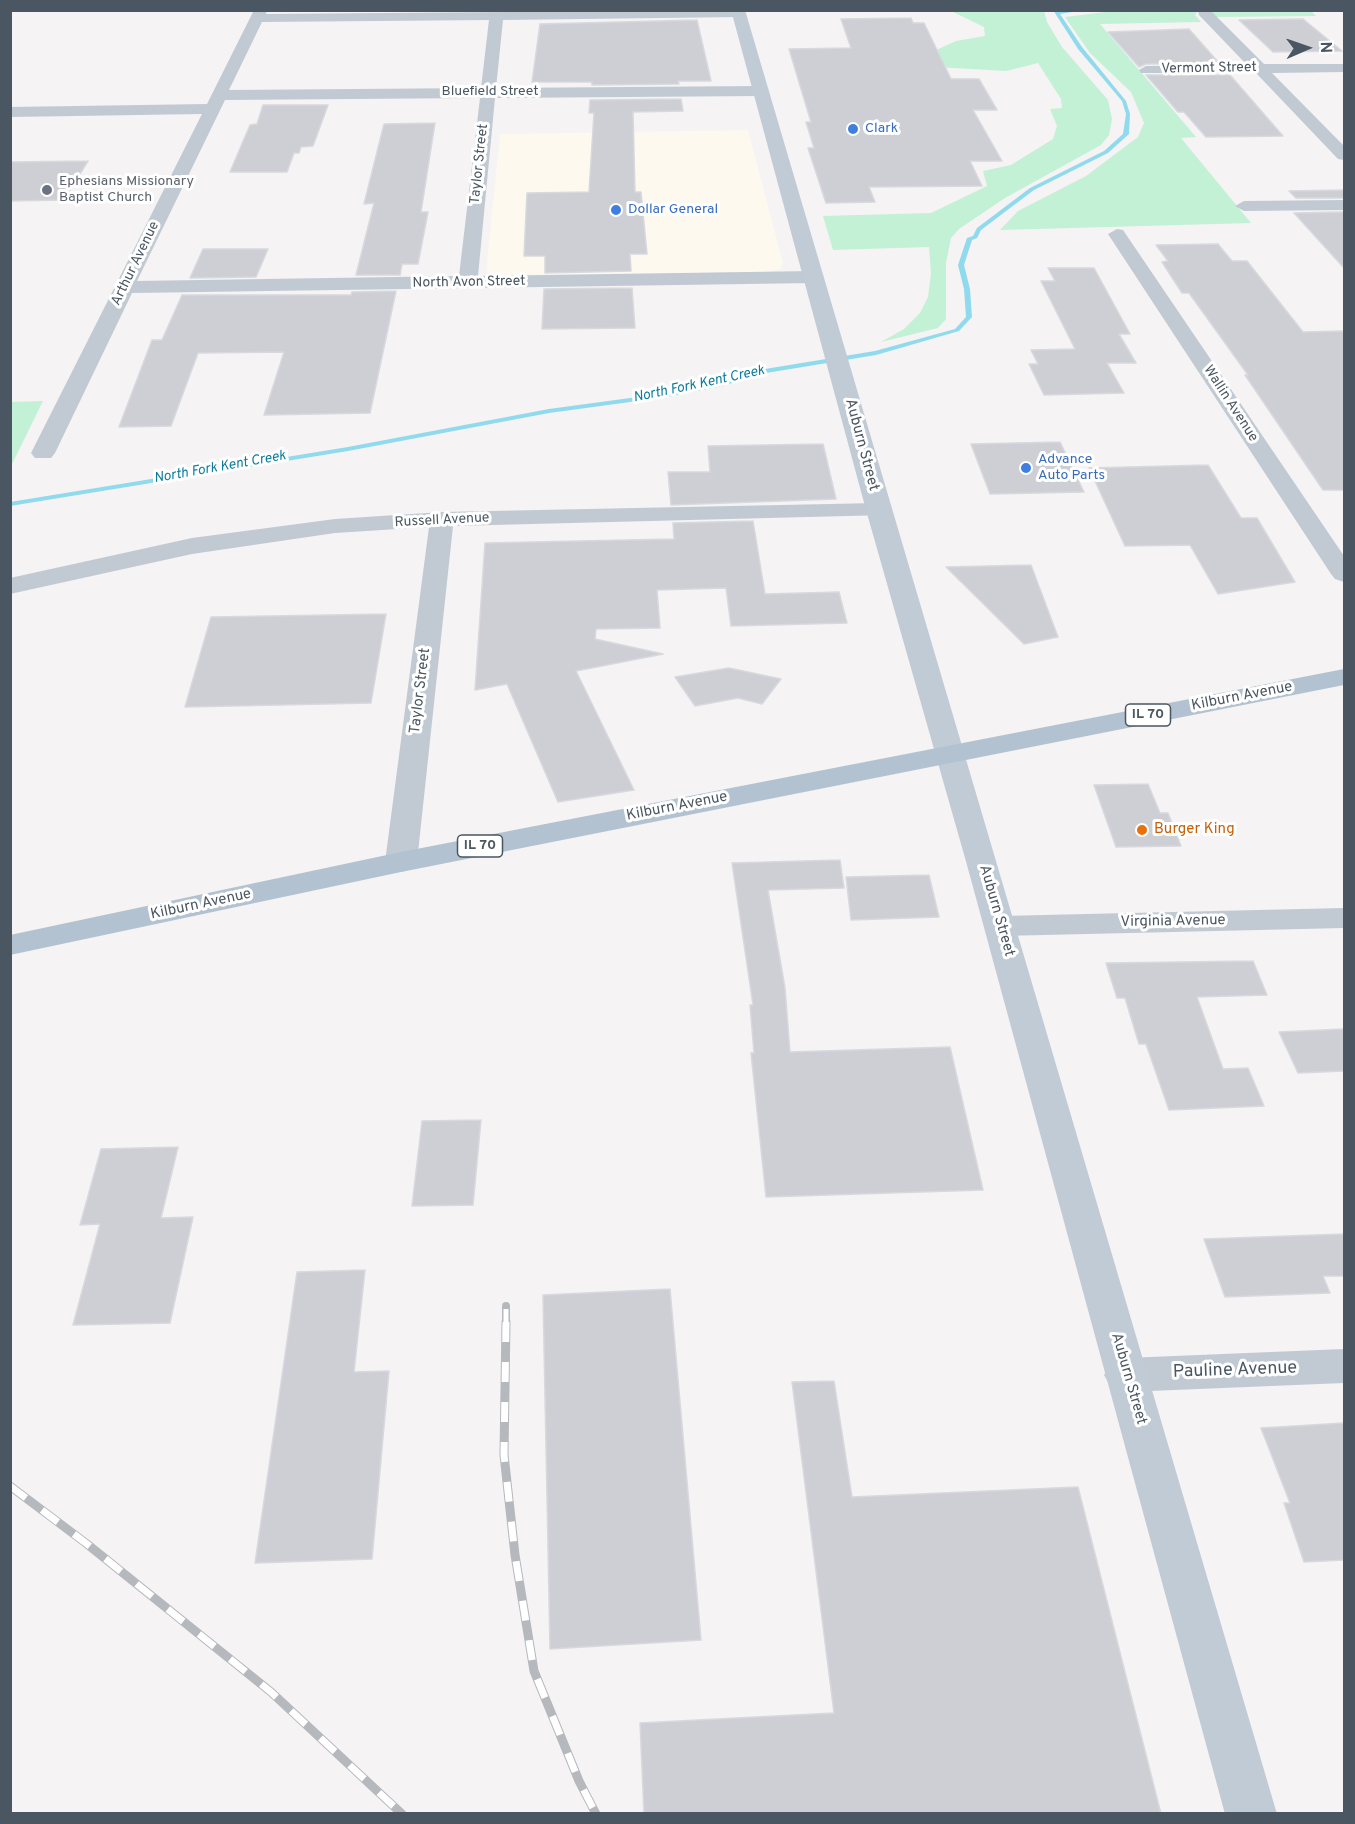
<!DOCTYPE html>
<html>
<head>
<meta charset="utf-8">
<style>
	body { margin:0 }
	#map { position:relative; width:1355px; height:1824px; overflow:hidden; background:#f5f3f3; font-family:Overpass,sans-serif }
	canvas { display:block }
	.frame { position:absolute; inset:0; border:12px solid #4a5661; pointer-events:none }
	.north { position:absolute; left:1277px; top:18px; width:60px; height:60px; -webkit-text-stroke:4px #fff; paint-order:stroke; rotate:88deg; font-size:16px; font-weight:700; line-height:24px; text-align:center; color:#4a5661 }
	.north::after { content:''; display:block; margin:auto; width:21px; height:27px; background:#4a5661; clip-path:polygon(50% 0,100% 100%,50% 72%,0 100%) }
</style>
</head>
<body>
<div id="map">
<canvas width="1355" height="1824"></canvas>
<div class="frame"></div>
<div class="north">N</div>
</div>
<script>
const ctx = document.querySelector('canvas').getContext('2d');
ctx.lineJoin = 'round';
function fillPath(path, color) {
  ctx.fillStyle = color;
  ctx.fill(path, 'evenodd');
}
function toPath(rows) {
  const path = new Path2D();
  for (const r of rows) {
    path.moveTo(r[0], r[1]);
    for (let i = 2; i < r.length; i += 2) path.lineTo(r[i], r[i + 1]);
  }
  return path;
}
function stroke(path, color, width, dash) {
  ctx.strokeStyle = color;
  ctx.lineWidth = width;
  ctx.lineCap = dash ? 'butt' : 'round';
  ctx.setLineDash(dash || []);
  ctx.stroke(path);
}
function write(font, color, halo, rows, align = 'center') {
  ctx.font = font + ' Overpass,sans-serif';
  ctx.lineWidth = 6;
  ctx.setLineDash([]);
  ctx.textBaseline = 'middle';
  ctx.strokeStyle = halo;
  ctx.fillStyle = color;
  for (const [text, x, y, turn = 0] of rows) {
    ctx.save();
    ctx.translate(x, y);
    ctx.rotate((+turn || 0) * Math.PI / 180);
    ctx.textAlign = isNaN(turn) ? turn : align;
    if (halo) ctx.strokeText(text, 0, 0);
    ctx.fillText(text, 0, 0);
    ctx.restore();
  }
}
fillPath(toPath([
	[748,130,783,263,780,269,767,272,504,275,486,271,500,134]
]), '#fdf9ef');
fillPath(toPath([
	[1122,10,1198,11,1195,15,1201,22,1100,24,1196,137,1181,138,1251,223,1000,230,1018,211,1086,176,1138,137,1144,123,1131,92,1090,53,1065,17],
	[1310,10,1316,16,1215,17,1208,11],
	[951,11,1044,11,1047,22,1062,47,1108,100,1112,119,1109,135,1101,145,1005,198,959,229,951,238,946,263,946,319,938,328,881,342,904,329,920,313,928,297,931,273,929,247,833,250,823,216,931,213,987,186,983,171,1011,165,1053,139,1057,126,1050,109,1062,108,1061,99,1038,63,1006,71,918,66,934,51,956,41,985,36,984,27],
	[43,401,11,466,11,402]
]), '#c3f1d5');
fillPath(toPath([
	[1053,10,1084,10,1060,14,1082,47,1126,101,1130,114,1129,134,1108,153,1034,190,981,230,977,238,972,240,964,265,970,289,972,317,959,331,876,355,766,373,722,386,667,397,549,413,348,451,10,506,10,502,348,447,549,409,667,393,721,382,765,369,875,351,955,329,966,317,964,289,958,265,967,238,973,236,977,228,1030,188,1104,151,1123,134,1126,114,1122,101,1078,49,1053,10]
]), '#90daee');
const building = toPath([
	[911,18,913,23,924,23,951,79,979,79,997,110,973,110,1002,161,970,161,982,186,869,187,875,202,826,203,808,148,814,148,806,122,811,122,789,49,851,48,841,19,911,18],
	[1303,19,1342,51,1273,52,1239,20,1303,19],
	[697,20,711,81,678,81,679,84,592,85,592,82,532,82,540,24,697,20],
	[1189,29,1219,63,1146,64,1139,67,1108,32,1189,29],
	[1146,75,1230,75,1283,136,1206,137,1184,112,1178,112,1146,75],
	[681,99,683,111,633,112,635,192,641,192,647,254,630,254,631,271,545,273,545,256,524,256,527,193,589,192,594,113,589,113,590,100,681,99],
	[263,105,328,105,313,146,301,147,299,153,294,153,287,172,230,172,250,125,257,124,263,105],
	[435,123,421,212,428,212,418,264,402,264,400,275,356,275,374,203,364,204,384,124,435,123],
	[88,161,64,200,10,201,10,162,88,161],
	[1344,190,1344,198,1296,198,1289,191,1344,190],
	[1344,212,1344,268,1294,213,1344,212],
	[1218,244,1232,261,1247,261,1303,332,1344,331,1344,490,1323,490,1245,375,1248,375,1189,293,1182,293,1162,262,1168,261,1156,245,1218,244],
	[203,249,268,249,256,277,190,278,203,249],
	[1048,268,1094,268,1130,334,1119,334,1136,363,1107,363,1124,393,1044,395,1029,364,1038,364,1031,350,1075,349,1041,281,1055,281,1048,268],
	[632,288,635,328,542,329,544,289,632,288],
	[396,291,370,413,264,415,284,352,198,353,171,426,119,427,152,340,162,340,182,295,351,295,352,292,396,291],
	[1060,442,1084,492,990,494,971,444,1060,442],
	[823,444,836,499,671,505,668,472,710,472,708,446,823,444],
	[1208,465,1241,518,1257,518,1295,582,1218,594,1190,545,1125,546,1089,468,1208,465],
	[753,521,765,594,839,592,847,623,731,626,726,588,657,590,660,628,596,629,595,639,663,654,576,671,634,790,558,802,507,684,475,690,485,543,674,539,673,523,753,521],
	[1031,565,1058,637,1024,644,946,567,1031,565],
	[386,614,371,703,185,707,211,617,386,614],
	[729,668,781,679,762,704,738,698,695,706,675,677,729,668],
	[1148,784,1160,813,1168,813,1181,846,1116,847,1094,785,1148,784],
	[840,860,844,888,768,890,785,988,790,1052,950,1047,983,1190,766,1197,751,1053,754,1053,750,1005,753,1005,732,863,840,860],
	[929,875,939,917,851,920,846,877,929,875],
	[1253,961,1267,995,1197,997,1223,1069,1248,1068,1264,1106,1169,1110,1146,1044,1139,1044,1125,998,1117,998,1106,963,1253,961],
	[1344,1029,1344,1071,1298,1073,1279,1032,1344,1029],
	[481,1120,473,1205,412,1206,422,1121,481,1120],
	[178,1147,161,1218,193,1217,170,1323,73,1325,100,1224,80,1225,101,1149,178,1147],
	[1344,1234,1344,1276,1323,1276,1330,1293,1225,1297,1204,1239,1344,1234],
	[365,1270,354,1372,389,1371,372,1559,255,1563,297,1272,365,1270],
	[670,1289,701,1640,550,1649,543,1295,670,1289],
	[834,1381,852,1497,1078,1487,1161,1814,644,1814,640,1723,834,1713,792,1382,834,1381],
	[1344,1423,1344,1560,1304,1562,1284,1503,1290,1503,1261,1428,1344,1423]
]);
fillPath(building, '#cdcfd5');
stroke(building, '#d7d9de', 1.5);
fillPath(toPath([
	[254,10,267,10,266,14,744,10,744,16,739,17,503,20,496,88,761,86,769,91,761,96,495,98,478,276,814,271,824,277,814,283,132,293,55,453,51,458,35,458,31,453,202,114,10,117,10,107,207,104,254,10],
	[489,20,481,88,229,90,262,22,489,20],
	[480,98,459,276,137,281,225,100,480,98],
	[1198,10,1210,10,1264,64,1344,64,1344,72,1272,73,1344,146,1344,160,1338,159,1256,73,1141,73,1139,70,1146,66,1247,65,1199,15,1198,10],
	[1344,200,1344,210,1244,211,1235,206,1244,201,1344,200],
	[1117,229,1123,230,1344,556,1344,582,1335,579,1331,574,1108,234,1117,229],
	[878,503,887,505,890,510,887,515,453,526,417,862,412,869,401,872,390,869,385,862,429,527,335,533,192,554,10,594,10,578,192,538,335,519,442,512,878,503],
	[1344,908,1344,928,1001,936,989,933,984,926,989,919,1001,916,1344,908],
	[1344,1349,1344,1383,1126,1392,1111,1387,1104,1375,1111,1363,1126,1358,1344,1349]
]), '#c1cad2');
fillPath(toPath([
	[731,10,745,10,1277,1814,1225,1814,967,865,866,510,731,10]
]), '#c1cbd6');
fillPath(toPath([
	[1344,669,1344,685,401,872,10,955,10,935,401,852,1344,669]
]), '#b3c2d1');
const railFar1 = toPath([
	[506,1324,506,1306]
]);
const rail = toPath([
	[506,1322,504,1455,515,1555,534,1671,579,1781,596,1814],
	[10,1486,87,1544,271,1692,402,1814]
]);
stroke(railFar1, '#b5b8bd', 8);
stroke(rail, '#b5b8bd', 9);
stroke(railFar1, '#fff', 5, [15]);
stroke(rail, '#fff', 7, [20]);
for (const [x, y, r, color] of [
	[853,129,6,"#3f7fe0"],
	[47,190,6,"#6b7280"],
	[616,210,6,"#3f7fe0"],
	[1026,468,6,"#3f7fe0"],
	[1142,830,6,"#e8710a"]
]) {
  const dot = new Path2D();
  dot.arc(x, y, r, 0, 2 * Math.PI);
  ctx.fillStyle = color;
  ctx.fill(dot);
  stroke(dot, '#fff', 2);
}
write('14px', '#4a5661', '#fff', [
	["Vermont Street",1209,69,-1],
	["Bluefield Street",490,92],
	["Taylor Street",480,164,-84],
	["Arthur Avenue",136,264,-64],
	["North Avon Street",469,283,-1],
	["Wallin Avenue",1230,404,57],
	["Russell Avenue",442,521,-3]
]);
write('14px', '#366cbe', '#fff', [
	["Clark",865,129],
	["Dollar General",628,210],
	["Advance",1038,460],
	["Auto Parts",1038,476]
], 'left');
write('14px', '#5b616d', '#fff', [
	["Ephesians Missionary",59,182],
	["Baptist Church",59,198]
], 'left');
write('italic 14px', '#0c7c9b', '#fff', [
	["North Fork Kent Creek",699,385,-12],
	["North Fork Kent Creek",220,468,-10]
]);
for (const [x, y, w] of [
	[1148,715,45],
	[480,846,45]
]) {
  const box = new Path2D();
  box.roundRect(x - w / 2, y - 11, w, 22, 4.5);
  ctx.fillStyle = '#fff';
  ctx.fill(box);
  stroke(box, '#4a5661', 1.5);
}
write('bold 14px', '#4a5661', null, [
	["IL 70",1148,715],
	["IL 70",480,846]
]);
write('15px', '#4a5661', '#fff', [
	["Auburn Street",861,445,75],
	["Taylor Street",421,691,-83],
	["Kilburn Avenue",1242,697,-11],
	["Kilburn Avenue",677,807,-11],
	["Kilburn Avenue",201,905,-12],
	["Auburn Street",996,911,74],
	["Virginia Avenue",1173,922,-1],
	["Auburn Street",1128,1379,74]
]);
write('15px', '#c56008', '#fff', [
	["Burger King",1154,830]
], 'left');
write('18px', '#4a5661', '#fff', [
	["Pauline Avenue",1235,1371,-2]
]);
</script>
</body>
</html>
